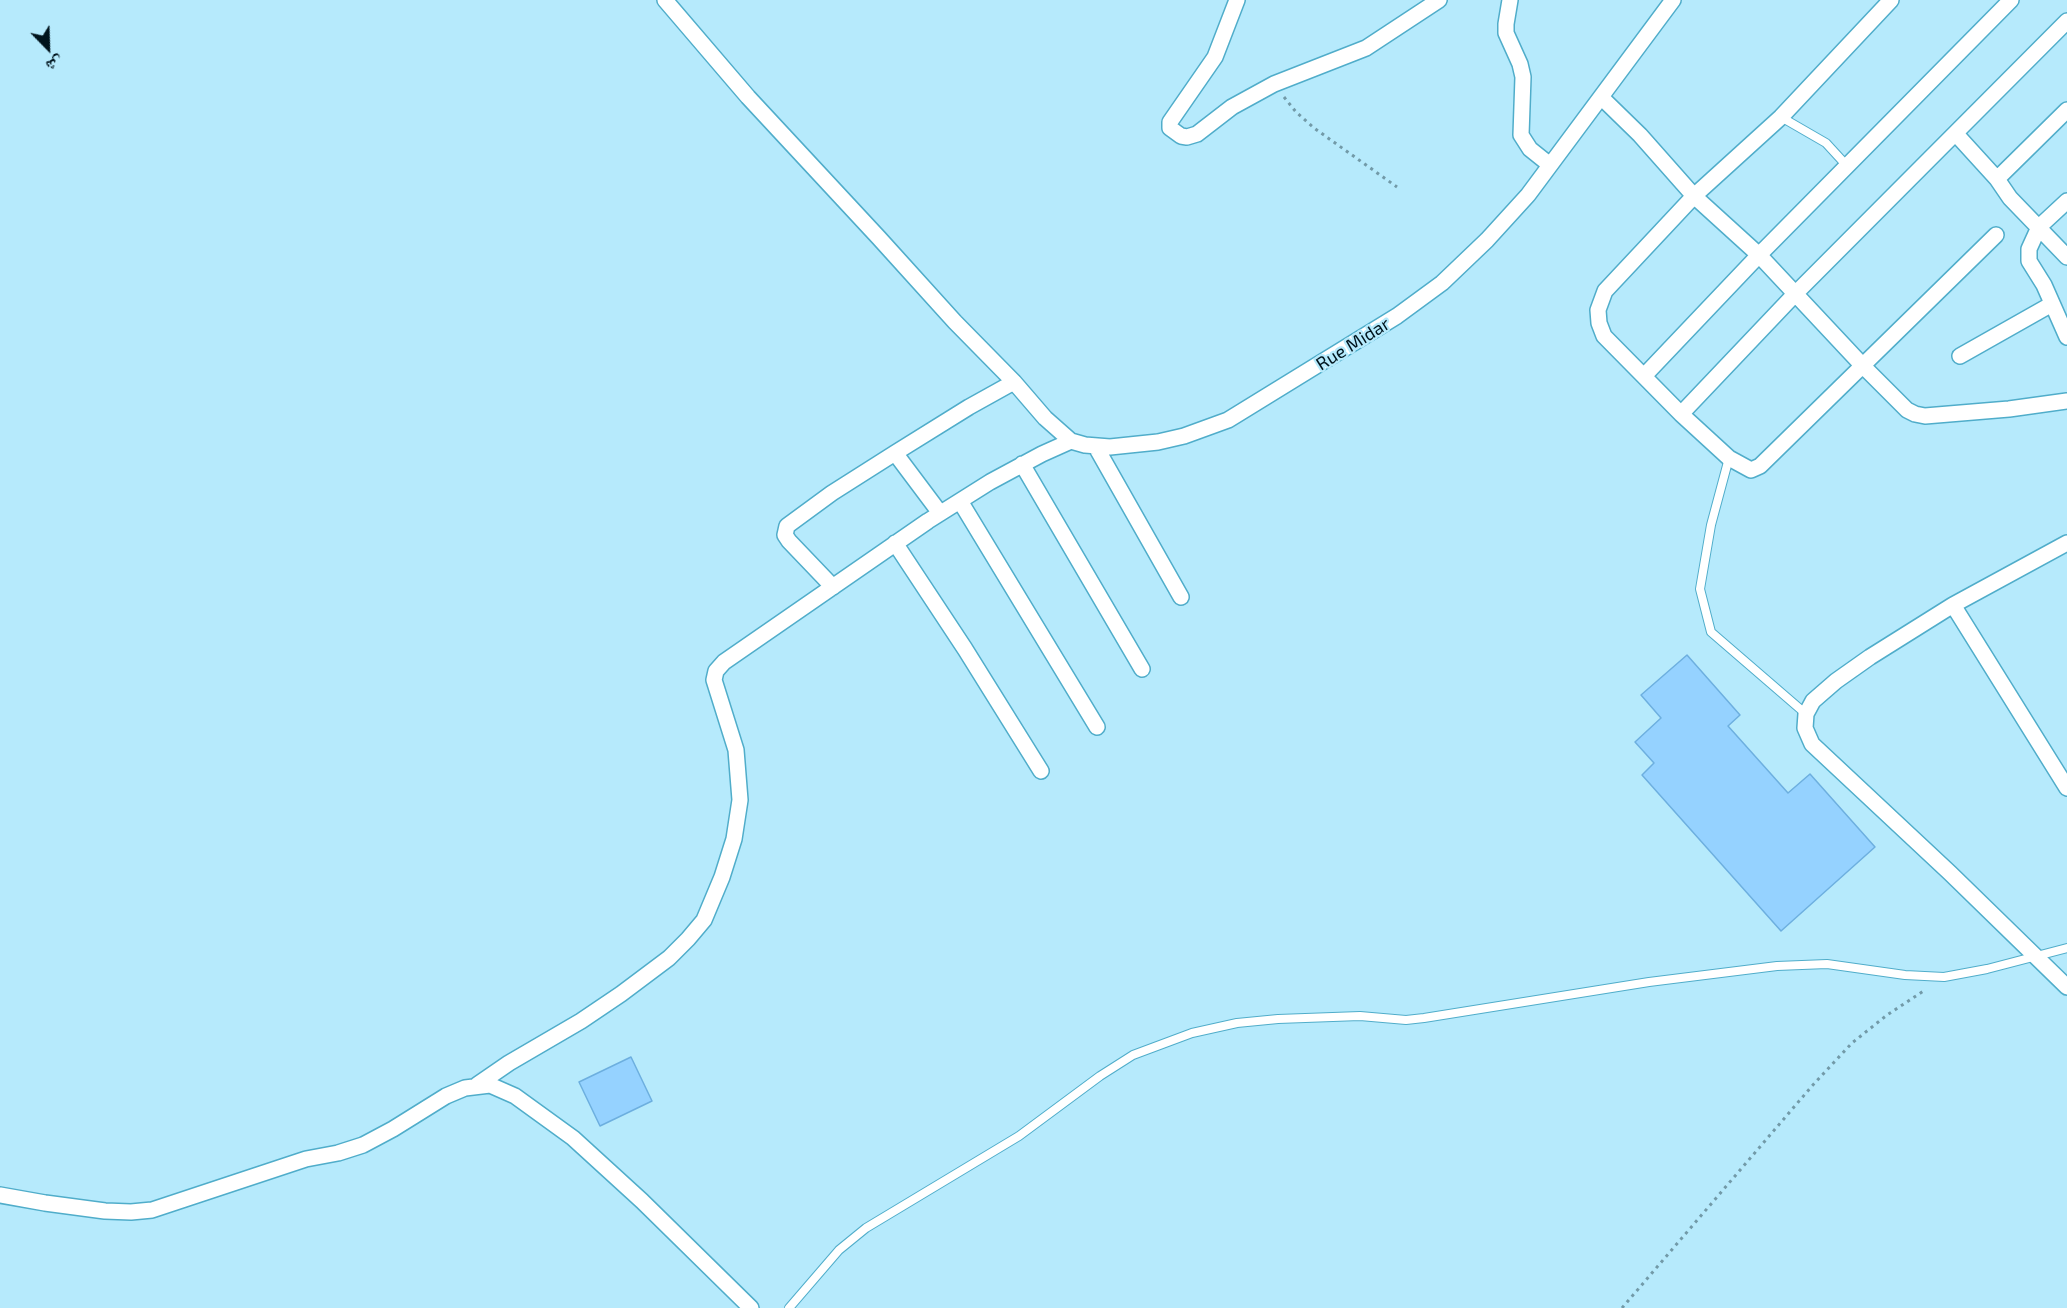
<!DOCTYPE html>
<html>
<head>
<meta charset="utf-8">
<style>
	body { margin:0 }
	#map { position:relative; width:2067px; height:1308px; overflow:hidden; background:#b6eafc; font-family:"Exo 2","Noto Naskh Arabic",sans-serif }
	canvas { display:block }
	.north { position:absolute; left:18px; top:18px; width:60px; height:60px; -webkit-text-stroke:4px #b6eafc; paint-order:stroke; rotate:157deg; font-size:16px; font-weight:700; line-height:24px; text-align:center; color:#00141d }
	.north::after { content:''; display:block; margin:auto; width:21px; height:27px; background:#00141d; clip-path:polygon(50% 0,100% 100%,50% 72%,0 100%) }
</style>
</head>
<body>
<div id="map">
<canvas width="2067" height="1308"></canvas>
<div class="north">ش</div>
</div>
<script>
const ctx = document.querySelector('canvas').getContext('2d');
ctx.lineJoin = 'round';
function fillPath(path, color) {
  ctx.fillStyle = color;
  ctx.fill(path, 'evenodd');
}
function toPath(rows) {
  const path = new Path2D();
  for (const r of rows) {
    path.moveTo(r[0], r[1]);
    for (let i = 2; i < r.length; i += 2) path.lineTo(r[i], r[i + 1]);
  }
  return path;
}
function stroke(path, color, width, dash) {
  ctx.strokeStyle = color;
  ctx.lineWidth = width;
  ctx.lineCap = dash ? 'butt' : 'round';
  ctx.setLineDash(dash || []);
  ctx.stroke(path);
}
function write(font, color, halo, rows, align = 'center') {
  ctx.font = font + ' "Exo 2",sans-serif';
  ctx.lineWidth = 4.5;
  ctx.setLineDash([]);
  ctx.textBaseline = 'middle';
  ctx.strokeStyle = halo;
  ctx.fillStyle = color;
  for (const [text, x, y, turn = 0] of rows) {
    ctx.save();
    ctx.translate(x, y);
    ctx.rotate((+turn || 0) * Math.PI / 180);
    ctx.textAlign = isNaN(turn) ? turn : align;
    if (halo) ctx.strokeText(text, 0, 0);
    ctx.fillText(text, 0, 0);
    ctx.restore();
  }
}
const building = toPath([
	[1687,655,1740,715,1728,726,1788,793,1810,774,1875,847,1781,931,1642,775,1654,763,1635,742,1661,718,1641,695,1687,655],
	[631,1057,652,1101,600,1126,579,1082,631,1057]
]);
fillPath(building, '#95d2ff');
stroke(building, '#6dafdf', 1.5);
const service = toPath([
	[1781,117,1826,143,1848,167],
	[1729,458,1711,525,1700,589,1711,632,1806,714],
	[789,1308,839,1250,866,1228,1019,1136,1100,1076,1133,1055,1192,1033,1237,1023,1278,1019,1360,1016,1406,1020,1424,1018,1649,982,1777,966,1827,964,1905,975,1944,977,1987,969,2067,948]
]);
const minor = toPath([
	[665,0,748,97,879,238,955,322,1014,382,1045,418,1071,441,1085,445,1110,447,1158,442,1184,436,1228,420,1397,316,1442,283,1487,240,1528,195,1673,0],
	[1237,0,1215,57,1170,122,1170,128,1181,136,1187,137,1197,134,1232,107,1274,84,1366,48,1439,0],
	[1510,0,1506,24,1506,33,1520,64,1523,77,1521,135,1530,149,1550,165],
	[1891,0,1781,117,1694,196,1605,291,1598,310,1599,323,1604,336,1681,414,1729,458,1751,470,1760,466,1996,235],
	[1601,97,1640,135,1694,196,1759,255,1862,365,1907,410,1915,414,1925,416,2009,409,2067,401],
	[1956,134,1997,179,2010,198,2067,257],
	[1997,179,2067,110],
	[2067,201,2039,227,2029,249,2029,261,2044,285,2067,337],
	[1960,356,2052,304],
	[1644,376,1759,255,2011,0],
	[1681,414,1795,294,2067,21],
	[1096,447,1181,597],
	[895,453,940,513],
	[1022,464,1142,669],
	[960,501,1097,727],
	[895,543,965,649,1041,771],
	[2067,543,1953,605,1870,657,1836,681,1813,701,1806,714,1805,728,1812,744,1950,873,2067,987],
	[833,587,789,541,785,535,787,526,832,493,895,453,969,407,1014,382],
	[1953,605,2067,788],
	[477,1085,509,1063,581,1021,621,994,669,958,688,939,704,920,722,877,734,839,740,800,736,750,714,680,716,671,724,662,928,521,990,482,1042,454,1071,441],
	[0,1195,45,1203,105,1211,131,1212,152,1210,306,1159,338,1153,363,1145,393,1129,446,1096,465,1088,490,1085,515,1096,573,1138,642,1201,751,1308]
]);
stroke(service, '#50adca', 10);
stroke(minor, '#50adca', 18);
stroke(toPath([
	[1284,97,1296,112,1314,128,1397,187],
	[1622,1308,1812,1086,1852,1043,1887,1015,1925,990]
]), '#729aa8', 3, [3, 4.5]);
stroke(service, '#fff', 8);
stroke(minor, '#fff', 15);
write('18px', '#00141d', '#b6eafc', [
	["Rue Midar",1353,344,-32]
]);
</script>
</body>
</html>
